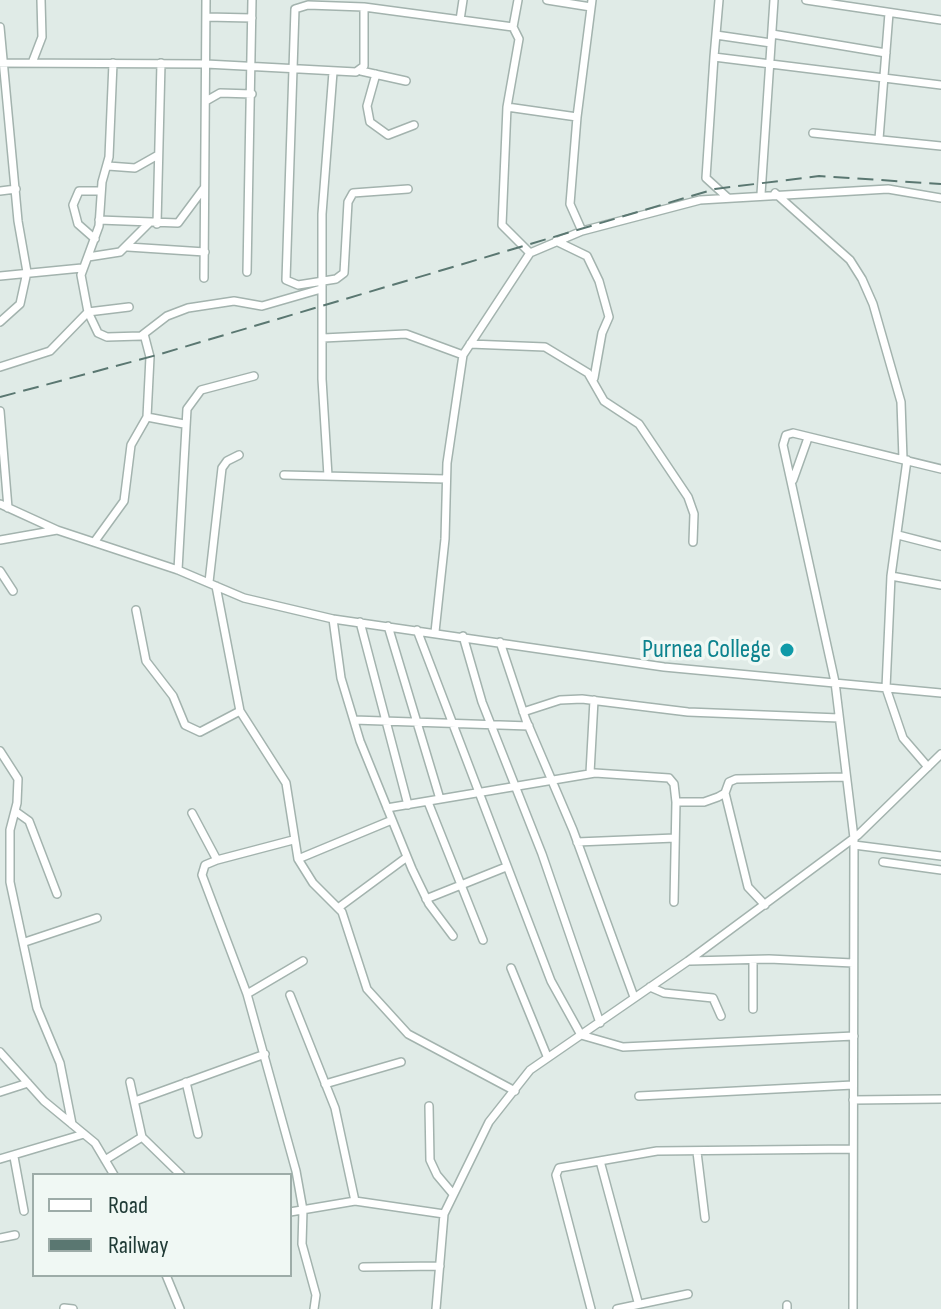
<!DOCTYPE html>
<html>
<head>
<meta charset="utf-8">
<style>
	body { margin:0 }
	#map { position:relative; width:941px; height:1309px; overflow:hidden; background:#e0ebe7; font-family:"Sofia Sans Condensed",sans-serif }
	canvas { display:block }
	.legend { position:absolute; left:32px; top:1173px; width:260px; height:104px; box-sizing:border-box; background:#f0f8f4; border:2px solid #9daca8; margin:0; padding:10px 14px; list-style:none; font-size:24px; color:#203b36 }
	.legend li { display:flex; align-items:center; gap:16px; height:40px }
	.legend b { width:40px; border:2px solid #9daca8 }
</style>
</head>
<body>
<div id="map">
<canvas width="941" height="1309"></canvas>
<ul class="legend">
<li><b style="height:10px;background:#fff"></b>Road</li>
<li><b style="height:10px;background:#5a7771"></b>Railway</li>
</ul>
</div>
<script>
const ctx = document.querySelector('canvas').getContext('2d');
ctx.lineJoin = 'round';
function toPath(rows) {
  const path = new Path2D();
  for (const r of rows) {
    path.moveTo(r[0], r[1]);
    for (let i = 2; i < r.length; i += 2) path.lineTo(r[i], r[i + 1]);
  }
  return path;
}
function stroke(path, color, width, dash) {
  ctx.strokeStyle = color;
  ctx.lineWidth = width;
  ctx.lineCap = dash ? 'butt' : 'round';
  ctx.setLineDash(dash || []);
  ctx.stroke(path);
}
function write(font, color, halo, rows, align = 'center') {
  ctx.font = font + ' "Sofia Sans Condensed",sans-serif';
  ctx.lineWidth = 7;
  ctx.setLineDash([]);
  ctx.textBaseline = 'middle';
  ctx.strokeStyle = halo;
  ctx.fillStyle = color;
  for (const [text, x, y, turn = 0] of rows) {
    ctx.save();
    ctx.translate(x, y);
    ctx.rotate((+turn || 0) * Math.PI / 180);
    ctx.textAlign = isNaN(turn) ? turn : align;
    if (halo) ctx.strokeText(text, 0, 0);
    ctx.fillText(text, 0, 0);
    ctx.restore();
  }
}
const minor = toPath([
	[547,0,591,7],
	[719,0,714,57,941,85],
	[806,0,941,20],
	[206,17,252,18],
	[460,20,463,0],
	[0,27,18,221,27,272,20,304,0,322],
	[513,27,518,0],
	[772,34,886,53],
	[716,35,771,43],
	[714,57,706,178,728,198],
	[0,63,206,64,356,72,364,66,364,7],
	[32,63,42,37,41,0],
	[113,63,109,157,102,182,99,226,81,275,88,312,98,333,107,337,141,336,167,316,188,308,234,301,262,306,321,289],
	[361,71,406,81],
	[376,74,367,106,370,122,388,135,414,125],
	[206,101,220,93,252,94],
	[507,107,502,225,530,253],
	[577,117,570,204,582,231],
	[813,133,941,146],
	[879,139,889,13],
	[108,166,135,168,158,155],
	[408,189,353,193,348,202,344,273,336,279,298,285,286,280,295,9,308,5,364,7,513,27,519,39,507,107,577,117,592,0],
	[0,191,16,189],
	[775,193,850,260,862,279,873,304,901,402,903,459],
	[761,194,774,0],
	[99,220,178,223,204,188],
	[157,224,161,63],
	[95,239,78,224,73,205,79,191,101,191],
	[556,241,587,256,599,281,609,317,602,333,594,378],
	[128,247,205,252],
	[88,257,120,252,149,223],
	[247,272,252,0],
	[0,276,82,268],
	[204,278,206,0],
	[323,338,406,334,463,355],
	[470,344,545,347,588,373,604,401,639,424,688,497,694,514,693,542],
	[0,367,50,351,88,312,129,307],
	[0,411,8,508],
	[147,417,184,424],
	[907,460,891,576,886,688,903,738,928,767],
	[284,475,446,479],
	[328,476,322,379,322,214,333,72],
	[793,480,808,438],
	[0,504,57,530],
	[898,535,941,546],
	[0,540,57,530,178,570,244,598,333,619,664,667,941,693],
	[95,541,124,501,131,445,147,417,150,357,144,334],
	[178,570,187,409,201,390,254,376],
	[0,571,13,591],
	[891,576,941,585],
	[209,582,222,468,227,461,239,455],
	[216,586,240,711,286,783,298,859,313,883,342,912,367,989,408,1034,515,1091],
	[136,610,146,661,173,696,185,725,200,732,240,711],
	[333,619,341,678,360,741,412,869,429,904,453,936],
	[360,622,408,805],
	[388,626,440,799],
	[417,630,551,981,581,1035,623,1047,854,1036],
	[435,632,445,539,447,463,463,355,530,253,582,231,700,200,888,189,941,198],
	[463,636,482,702,542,854,600,1023],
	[500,642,526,720,573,830,634,997],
	[523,712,560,700,582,699,688,712,839,718],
	[354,720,529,726],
	[0,751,18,779,17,803,10,830,10,882,37,1008,60,1063,72,1124],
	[590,773,594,700],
	[725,793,748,887,765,905],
	[428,802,483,940],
	[676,802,704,802,718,797,725,793,729,782,736,779,846,777],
	[387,808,595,773,669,778,674,784,676,802,674,902],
	[15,811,29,821,57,894],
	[192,813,217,860,205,865,202,875,247,994,296,1171,303,1210,302,1244,316,1295,314,1309],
	[577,842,675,838],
	[854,845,941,856],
	[298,859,392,820],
	[217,860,293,840],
	[883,862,941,870],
	[426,899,506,867],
	[338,908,407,857],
	[25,942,97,918],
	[690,961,769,959,853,963],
	[753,961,753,1009],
	[511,968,547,1056],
	[650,987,664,993,713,998,721,1016],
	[247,994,303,961],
	[290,995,335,1108,355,1201],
	[0,1052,44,1101,95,1143,114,1175],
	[186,1082,198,1134],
	[325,1084,401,1062],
	[0,1092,28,1083],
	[639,1096,853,1085],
	[853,1100,941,1099],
	[135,1101,265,1054],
	[429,1106,430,1160,437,1175,453,1194],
	[142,1137,181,1175],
	[697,1152,705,1218],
	[14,1157,24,1211],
	[0,1159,84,1134],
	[105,1160,142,1137,130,1082],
	[600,1161,638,1302],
	[290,1212,355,1201,444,1214],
	[0,1238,15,1235],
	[363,1267,440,1266],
	[166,1275,180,1309],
	[64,1308,73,1309],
	[436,1309,444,1214,489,1122,530,1070,688,961,858,835,941,754],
	[591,1309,556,1175,559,1168,657,1151,853,1149],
	[617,1309,688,1294],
	[787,1309,787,1305],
	[853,1309,854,838,835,682,783,445,786,435,793,433,941,469]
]);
stroke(minor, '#a3b3ae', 10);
stroke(minor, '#fff', 7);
stroke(toPath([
	[0,397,157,355,715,189,819,176,941,184]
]), '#5a7771', 2, [16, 8]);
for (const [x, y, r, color] of [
	[787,650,8,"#0f9aa8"]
]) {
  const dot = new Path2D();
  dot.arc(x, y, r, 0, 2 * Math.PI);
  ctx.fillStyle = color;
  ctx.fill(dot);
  stroke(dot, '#f0f8f4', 3);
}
write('26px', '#0d838f', '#f0f8f4', [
	["Purnea College",771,650]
], 'right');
</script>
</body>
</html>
